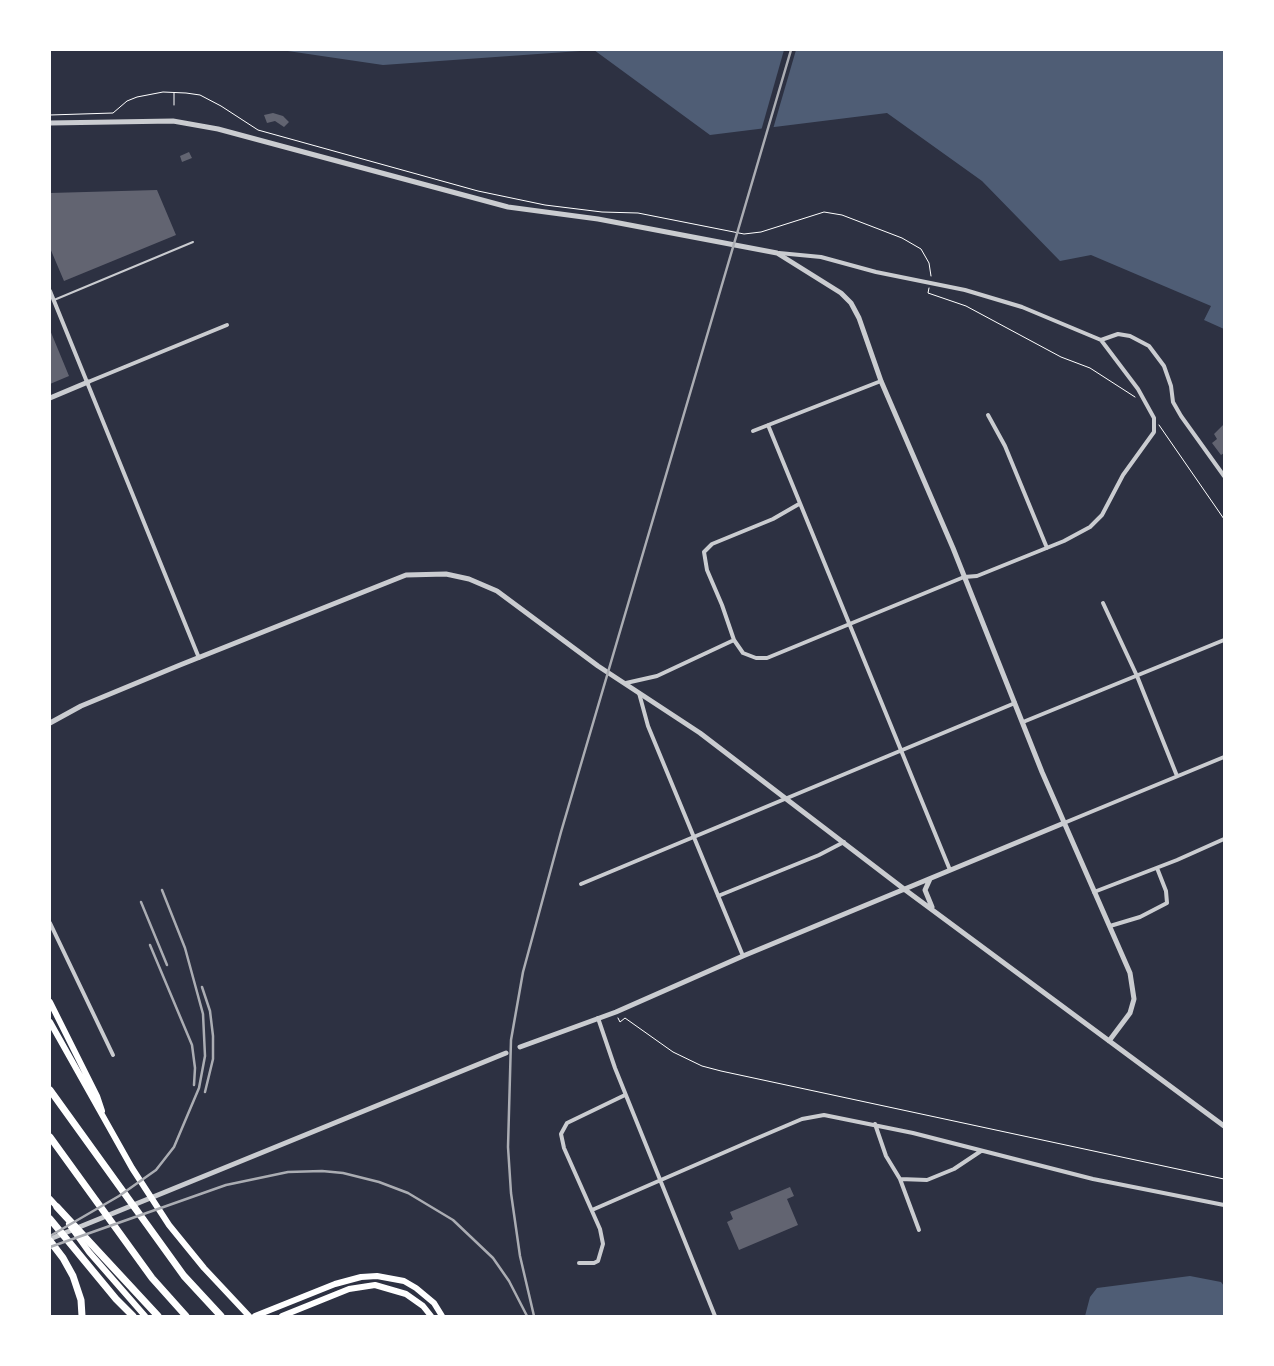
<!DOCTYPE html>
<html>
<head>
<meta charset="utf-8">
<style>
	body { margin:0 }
	#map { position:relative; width:1274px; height:1366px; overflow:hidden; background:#2d3142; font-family:"Times New Roman",serif }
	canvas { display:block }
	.frame { position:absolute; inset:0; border:51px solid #fff; pointer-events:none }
</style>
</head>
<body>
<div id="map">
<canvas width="1274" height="1366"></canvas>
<div class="frame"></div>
</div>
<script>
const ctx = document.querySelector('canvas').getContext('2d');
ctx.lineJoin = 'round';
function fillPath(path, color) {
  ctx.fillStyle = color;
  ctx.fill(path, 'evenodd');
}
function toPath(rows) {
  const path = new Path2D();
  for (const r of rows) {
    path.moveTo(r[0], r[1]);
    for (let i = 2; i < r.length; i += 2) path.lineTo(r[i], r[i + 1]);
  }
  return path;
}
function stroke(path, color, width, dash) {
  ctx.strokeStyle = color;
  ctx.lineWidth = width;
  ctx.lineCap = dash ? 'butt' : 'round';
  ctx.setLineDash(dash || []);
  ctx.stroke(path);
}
fillPath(toPath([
	[281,50,1224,50,1224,329,1204,320,1211,306,1091,255,1060,261,982,181,887,113,710,135,594,50,383,65],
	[1190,1276,1221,1282,1224,1286,1224,1316,1085,1316,1090,1297,1097,1288]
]), '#4f5d75');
fillPath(toPath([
	[784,50,796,50,773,129,761,131]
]), '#2d3142');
fillPath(toPath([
	[273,113,283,116,289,122,284,127,275,121,267,123,264,115],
	[189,152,192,158,182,162,180,156],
	[157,190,176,235,64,281,50,248,50,193],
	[50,330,69,376,50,384],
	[1224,424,1224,453,1221,455,1212,443,1217,439,1214,434],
	[790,1187,794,1196,787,1199,798,1225,739,1250,727,1222,733,1219,730,1212]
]), '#626471');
stroke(toPath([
	[174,105,174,93],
	[50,115,113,113,127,101,137,97,163,92,186,93,200,95,221,106,258,130,478,191,545,205,602,212,638,213,744,234,761,232,824,212,842,215,902,238,921,249,929,263,931,276],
	[929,288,928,293,966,306,1061,357,1090,368,1135,397],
	[1159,425,1224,519],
	[618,1018,620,1022,625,1018,673,1052,702,1066,721,1071,1224,1179]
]), '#fff', 1);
stroke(toPath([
	[54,300,193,242]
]), '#caccd0', 2);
stroke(toPath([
	[50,291,199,658],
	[1101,340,1118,334,1130,336,1149,346,1164,366,1171,386,1173,402,1181,416,1224,476],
	[88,382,227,325],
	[988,415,1005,446,1047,548],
	[768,425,950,870],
	[753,431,881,381],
	[1103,603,1137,676,1177,776],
	[734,640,722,605,707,570,704,552,712,544,773,519,799,504],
	[626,683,657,676,734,640,743,653,756,658,767,658,964,577,977,576,1064,541,1090,527,1102,515,1123,475,1154,432,1154,418,1138,389,1101,340,1022,307,965,290,876,272,821,257,779,253],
	[639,693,648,726,743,956],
	[1023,722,1224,640],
	[1064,823,1224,757],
	[581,884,1015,703],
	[1094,892,1177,860,1224,839],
	[718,896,819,855,844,842],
	[50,923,113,1055],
	[1110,926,1140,917,1167,903,1166,891,1157,868],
	[598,1018,615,1068,715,1316],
	[875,1124,886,1156,900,1179,919,1230],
	[900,1179,927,1180,954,1169,981,1151],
	[592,1210,755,1139,802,1119,824,1115,913,1133,1093,1179,1224,1205],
	[579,1263,594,1263,598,1261,603,1244,600,1229,564,1148,561,1134,567,1123,625,1095]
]), '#caccd0', 4);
stroke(toPath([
	[50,123,173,121,218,129,508,207,598,219,777,253,841,293,851,303,859,318,881,381,953,548,1042,772,1130,973,1134,999,1130,1013,1109,1041],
	[50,398,88,382],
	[50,723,81,706,180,665,406,575,446,574,469,579,497,591,598,666,700,733,904,889,1224,1126],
	[930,879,925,890,932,907],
	[520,1047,616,1012,743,956,1064,823],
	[50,1239,506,1053]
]), '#caccd0', 5);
stroke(toPath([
	[50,1002,97,1096,102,1111],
	[50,1022,132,1168,169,1225,204,1268,249,1316],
	[50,1199,59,1209],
	[69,1224,89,1252,145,1316],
	[255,1316,335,1284,361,1277,377,1276,404,1281,416,1288,434,1303,442,1316],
	[282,1316,349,1289,375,1285,406,1294,423,1306,431,1316]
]), '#fff', 6);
stroke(toPath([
	[50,1090,184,1276,221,1316],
	[50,1137,152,1278,186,1316],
	[57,1207,158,1316],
	[50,1219,116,1299,133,1316],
	[50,1241,63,1258,73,1276,81,1300,82,1316]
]), '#fff', 7);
stroke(toPath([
	[141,902,167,965],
	[150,945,192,1045,195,1068,194,1085],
	[202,987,210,1011,213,1036,213,1059,205,1092],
	[50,1236,119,1196,156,1170,174,1147,199,1088,205,1056,203,1014,185,948,162,890],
	[50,1247,226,1185,288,1172,322,1171,343,1173,379,1182,408,1193,453,1220,493,1258,509,1281,527,1316],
	[534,1316,520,1256,511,1193,508,1147,511,1040,523,972,561,832,791,50]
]), '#abadb3', 2.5);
</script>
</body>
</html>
